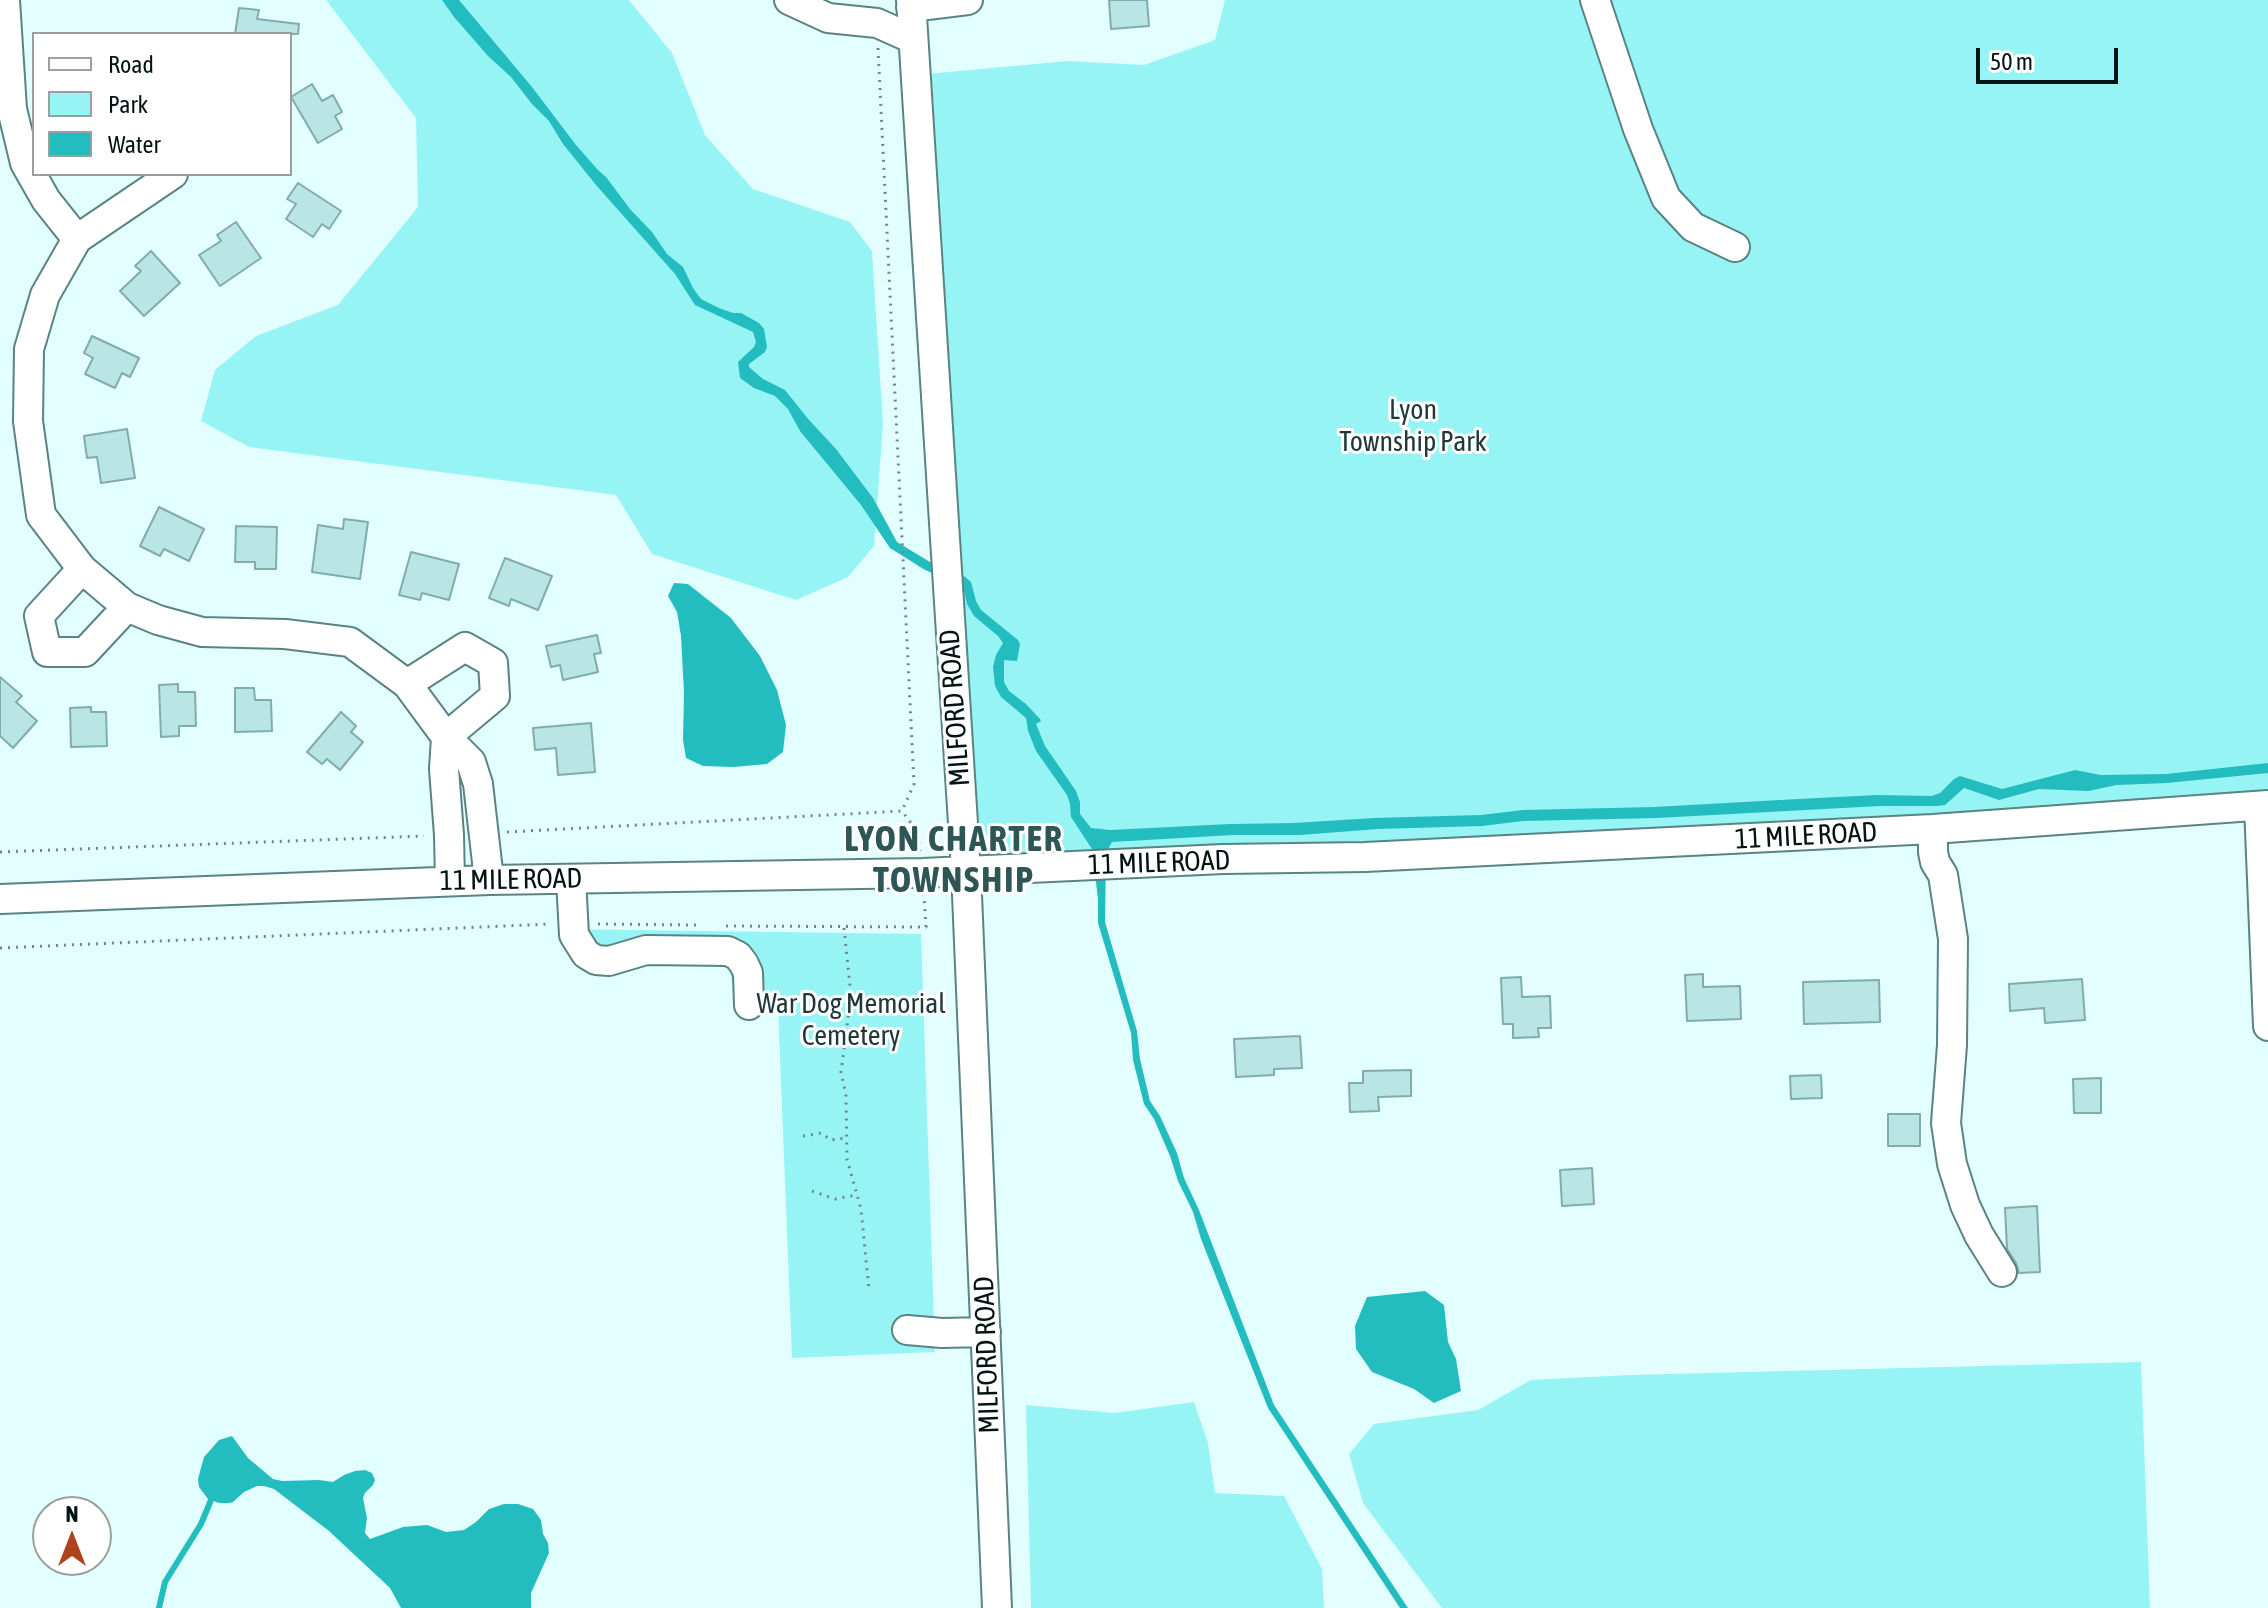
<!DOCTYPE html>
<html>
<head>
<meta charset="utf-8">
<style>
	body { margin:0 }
	#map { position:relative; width:2268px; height:1608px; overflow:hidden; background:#e3fefe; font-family:"Asap Condensed",sans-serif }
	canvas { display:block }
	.legend { position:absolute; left:32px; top:32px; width:260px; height:144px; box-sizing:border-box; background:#fff; border:2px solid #9aa0a0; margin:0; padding:10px 14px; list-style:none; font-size:24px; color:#031212 }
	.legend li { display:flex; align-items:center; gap:16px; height:40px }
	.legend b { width:40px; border:2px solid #9aa0a0 }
	.north { position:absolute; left:32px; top:1496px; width:80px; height:80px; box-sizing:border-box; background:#fff; border:2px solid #9aa0a0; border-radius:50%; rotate:0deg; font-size:22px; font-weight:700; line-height:32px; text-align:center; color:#031212 }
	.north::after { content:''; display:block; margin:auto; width:28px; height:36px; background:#ab441f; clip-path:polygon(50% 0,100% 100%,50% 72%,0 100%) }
	.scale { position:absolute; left:1976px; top:48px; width:142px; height:36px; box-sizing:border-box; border:4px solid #031212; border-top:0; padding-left:10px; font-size:24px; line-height:28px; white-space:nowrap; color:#031212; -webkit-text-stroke:6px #fff; paint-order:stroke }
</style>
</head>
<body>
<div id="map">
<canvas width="2268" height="1608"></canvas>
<ul class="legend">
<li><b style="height:10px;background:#fff"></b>Road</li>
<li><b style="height:22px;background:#97f4f5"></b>Park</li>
<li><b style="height:22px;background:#23bdc0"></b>Water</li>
</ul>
<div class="north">N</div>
<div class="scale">50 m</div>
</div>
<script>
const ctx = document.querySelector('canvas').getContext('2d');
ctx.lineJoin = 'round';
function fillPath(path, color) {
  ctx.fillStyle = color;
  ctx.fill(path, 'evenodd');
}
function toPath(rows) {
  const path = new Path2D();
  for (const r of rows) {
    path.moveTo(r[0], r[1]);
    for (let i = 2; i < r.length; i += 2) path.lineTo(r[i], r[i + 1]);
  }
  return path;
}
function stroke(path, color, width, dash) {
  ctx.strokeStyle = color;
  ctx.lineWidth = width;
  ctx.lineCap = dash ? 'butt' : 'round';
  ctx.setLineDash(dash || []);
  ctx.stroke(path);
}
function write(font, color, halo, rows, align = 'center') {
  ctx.font = font + ' "Asap Condensed",sans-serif';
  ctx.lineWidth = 6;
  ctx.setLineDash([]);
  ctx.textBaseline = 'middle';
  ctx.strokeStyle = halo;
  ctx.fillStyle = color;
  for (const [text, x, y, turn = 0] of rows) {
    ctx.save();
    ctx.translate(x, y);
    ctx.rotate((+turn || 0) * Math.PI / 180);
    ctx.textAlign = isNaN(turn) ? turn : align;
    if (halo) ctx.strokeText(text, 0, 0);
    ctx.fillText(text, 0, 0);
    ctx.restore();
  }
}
fillPath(toPath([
	[326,0,629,0,672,53,705,135,753,189,850,222,872,251,883,424,874,546,848,577,796,600,652,554,616,495,249,447,201,421,215,370,256,336,338,305,418,207,416,118],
	[1225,0,2268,0,2268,803,966,871,915,75,1068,61,1144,65,1215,40],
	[560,929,921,934,935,1352,792,1358,778,1007,734,1008,731,974,725,966,717,962,577,965,567,952],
	[2141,1362,2150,1608,1442,1608,1363,1503,1349,1454,1374,1424,1478,1410,1531,1380,1630,1375],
	[1194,1402,1208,1443,1215,1493,1284,1496,1322,1569,1324,1608,1031,1608,1026,1405,1115,1413]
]), '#97f4f5');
fillPath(toPath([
	[442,0,459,0,532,87,576,145,598,170,606,177,630,209,652,232,667,254,683,267,693,288,701,299,719,308,733,313,741,313,759,323,764,329,767,347,765,352,749,364,749,367,763,379,785,390,809,420,836,449,873,498,897,542,930,562,964,576,971,582,976,601,981,610,1018,640,1020,644,1017,661,1004,660,1004,682,1009,691,1026,704,1040,719,1041,721,1036,724,1045,746,1076,791,1080,802,1080,814,1091,828,1110,830,1230,824,1294,823,1374,818,1481,815,1523,810,1654,807,1798,799,1877,795,1932,796,1940,793,1954,779,1960,776,2002,789,2075,770,2101,775,2166,774,2268,763,2268,773,2167,783,2117,785,2088,791,2039,789,1999,800,1964,788,1945,805,1937,806,1880,806,1657,818,1523,821,1482,826,1378,829,1300,835,1233,835,1112,842,1106,853,1105,922,1137,1031,1140,1059,1150,1101,1160,1116,1177,1153,1184,1178,1199,1210,1274,1405,1408,1608,1400,1608,1268,1408,1201,1239,1193,1212,1178,1181,1170,1156,1154,1119,1144,1104,1133,1060,1131,1033,1098,923,1098,899,1092,849,1071,817,1070,804,1067,795,1036,751,1028,731,1026,718,1001,697,995,686,993,667,996,655,1003,643,998,636,974,616,967,604,963,587,959,584,925,570,890,548,861,505,800,431,788,409,775,396,754,388,740,378,738,362,754,347,756,342,753,332,695,305,675,274,596,185,563,144,549,121,532,104,511,77,488,56,454,17],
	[674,583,688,584,731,618,760,656,777,690,786,725,783,752,767,764,734,767,703,766,686,758,683,740,684,692,681,636,677,612,668,596],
	[1425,1291,1444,1305,1448,1342,1456,1359,1461,1391,1434,1403,1414,1389,1372,1372,1356,1349,1355,1326,1367,1297],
	[232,1436,248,1458,273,1479,282,1481,319,1480,333,1482,344,1475,355,1471,365,1470,372,1473,375,1480,373,1485,365,1493,363,1498,367,1518,365,1533,370,1539,403,1527,427,1525,446,1532,464,1530,476,1522,489,1509,504,1504,518,1504,533,1509,541,1520,543,1534,548,1543,549,1553,531,1593,531,1608,401,1608,390,1588,329,1531,274,1489,264,1486,257,1486,244,1492,233,1502,229,1503,219,1503,208,1499,199,1487,198,1479,204,1457,219,1440]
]), '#23bdc0');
stroke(toPath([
	[159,1608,165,1582,201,1524,211,1500]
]), '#23bdc0', 6);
const building = toPath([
	[1109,0,1147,0,1149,26,1111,29,1109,0],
	[239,8,259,10,257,19,299,24,298,34,235,34,239,8],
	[312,84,322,101,333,95,342,112,335,116,342,129,318,143,291,97,312,84],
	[298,183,341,211,329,229,322,224,313,237,286,219,296,204,287,199,298,183],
	[236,222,261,258,220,286,199,255,221,241,217,235,236,222],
	[151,251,180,283,144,316,120,291,141,271,135,266,151,251],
	[92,336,139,358,130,377,122,373,115,388,85,374,93,358,84,353,92,336],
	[127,429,135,478,101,483,97,457,87,458,84,436,127,429],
	[159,507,204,529,189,561,164,549,160,556,140,546,159,507],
	[344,519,368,522,360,579,312,572,318,525,343,529,344,519],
	[236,526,277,527,276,569,255,569,255,562,235,562,236,526],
	[411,552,459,564,449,600,422,593,420,600,399,595,411,552],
	[505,558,552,576,538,610,511,599,509,606,489,598,505,558],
	[597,635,601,653,594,654,598,672,563,680,560,665,551,667,546,646,597,635],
	[0,677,22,696,16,702,37,721,13,748,0,736,0,677],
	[178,684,178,692,195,692,196,726,179,726,179,736,161,737,159,685,178,684],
	[235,688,254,688,255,700,271,700,272,731,235,732,235,688],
	[91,707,91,712,106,712,107,746,71,747,70,708,91,707],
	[341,712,356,726,351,732,363,742,340,770,327,759,322,764,307,752,341,712],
	[591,723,595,772,558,775,556,748,535,750,533,728,591,723],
	[1703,974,1703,987,1740,986,1741,1019,1687,1021,1685,975,1703,974],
	[1521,977,1522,997,1550,996,1551,1028,1538,1028,1539,1037,1513,1038,1513,1024,1503,1024,1501,978,1521,977],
	[2082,979,2085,1020,2045,1023,2044,1008,2010,1011,2009,984,2082,979],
	[1879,980,1880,1022,1804,1024,1803,982,1879,980],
	[1300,1036,1302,1068,1274,1069,1274,1075,1236,1077,1234,1039,1300,1036],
	[1411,1070,1411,1096,1378,1097,1379,1111,1350,1112,1349,1083,1363,1083,1363,1071,1411,1070],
	[1821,1075,1822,1098,1791,1099,1790,1076,1821,1075],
	[2101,1078,2101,1113,2074,1113,2073,1079,2101,1078],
	[1888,1114,1920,1114,1920,1146,1888,1146,1888,1114],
	[1592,1168,1594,1204,1562,1206,1560,1170,1592,1168],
	[2037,1206,2040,1272,2019,1273,2016,1263,2007,1249,2005,1208,2037,1206]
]);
fillPath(building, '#b9e5e5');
stroke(building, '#81acac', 2);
const minor = toPath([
	[5,0,12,109,25,163,46,200,77,239],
	[789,0,828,18,877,23,913,39],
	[911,0,966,871,997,1608],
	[1595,0,1638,129,1666,198,1693,227,1735,247],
	[911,7,968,0],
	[173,174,77,239,45,295,29,349,28,421,41,515,82,569,127,607,158,620,202,632,285,634,350,642,407,684,446,737,471,762,478,784,489,880],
	[82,569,39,616,47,652,85,652,127,607],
	[407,684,465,647,493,663,495,696,446,737,444,769,449,835,450,881],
	[2259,806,2268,1026],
	[1933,829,1933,852,1935,862,1943,875,1953,939,1952,1045,1946,1123,1952,1164,1965,1205,1979,1235,2002,1272],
	[571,879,574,935,586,954,596,960,609,961,646,950,728,951,738,956,744,964,748,973,749,1005],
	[0,899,489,880,923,873,1223,859,1365,857,1933,829,2268,805],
	[907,1330,942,1333,986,1332]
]);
stroke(minor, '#5a8384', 32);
stroke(toPath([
	[878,48,914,784,902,811],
	[507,832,902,811,917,831,920,851],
	[0,852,424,836],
	[598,924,698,925],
	[726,926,926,927,924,895],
	[844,928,851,995,841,1072,846,1096,847,1159,861,1209,869,1290],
	[0,948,550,924],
	[803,1136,821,1133,831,1140,847,1138],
	[812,1191,835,1199,856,1195]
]), '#718686', 3, [2, 6]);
stroke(minor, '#fff', 28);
write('28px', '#203838', '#fff', [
	["Lyon",1413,410],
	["Township Park",1413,442],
	["War Dog Memorial",851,1004],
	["Cemetery",851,1036]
]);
write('28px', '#031212', '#fff', [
	["MILFORD ROAD",955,708,-94],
	["11 MILE ROAD",1806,836,-3],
	["11 MILE ROAD",1159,863,-2],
	["11 MILE ROAD",511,880,-1],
	["MILFORD ROAD",987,1355,-92]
]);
ctx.letterSpacing = '2px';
write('bold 36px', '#2e5657', '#fff', [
	["LYON CHARTER",954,840],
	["TOWNSHIP",954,881]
]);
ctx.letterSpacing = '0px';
</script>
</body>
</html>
